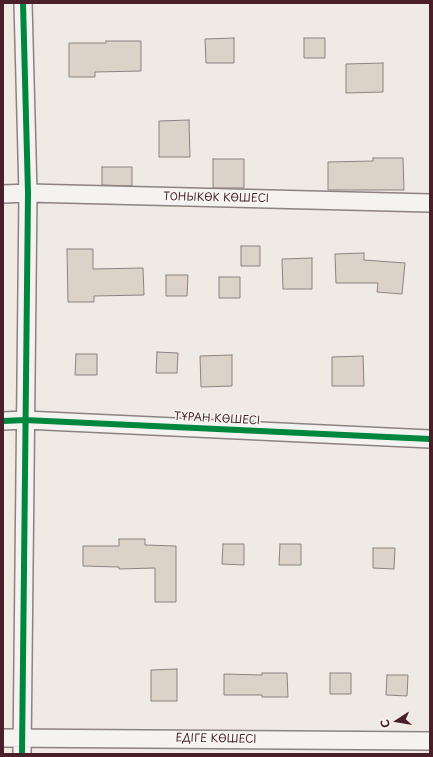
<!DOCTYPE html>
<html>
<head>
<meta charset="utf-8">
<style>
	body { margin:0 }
	#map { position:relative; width:433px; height:757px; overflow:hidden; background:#efeae4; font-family:"Playpen Sans",sans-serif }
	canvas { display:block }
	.frame { position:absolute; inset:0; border:4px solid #4a1f2b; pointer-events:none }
	.north { position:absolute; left:377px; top:701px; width:40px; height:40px; -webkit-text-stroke:3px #f6f6f2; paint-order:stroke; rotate:258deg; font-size:11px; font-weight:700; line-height:16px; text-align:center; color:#4a1f2b }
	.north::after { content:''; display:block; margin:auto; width:14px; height:18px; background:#4a1f2b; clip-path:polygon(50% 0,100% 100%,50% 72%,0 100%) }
</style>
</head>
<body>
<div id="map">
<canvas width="433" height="757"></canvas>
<div class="frame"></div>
<div class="north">С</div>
</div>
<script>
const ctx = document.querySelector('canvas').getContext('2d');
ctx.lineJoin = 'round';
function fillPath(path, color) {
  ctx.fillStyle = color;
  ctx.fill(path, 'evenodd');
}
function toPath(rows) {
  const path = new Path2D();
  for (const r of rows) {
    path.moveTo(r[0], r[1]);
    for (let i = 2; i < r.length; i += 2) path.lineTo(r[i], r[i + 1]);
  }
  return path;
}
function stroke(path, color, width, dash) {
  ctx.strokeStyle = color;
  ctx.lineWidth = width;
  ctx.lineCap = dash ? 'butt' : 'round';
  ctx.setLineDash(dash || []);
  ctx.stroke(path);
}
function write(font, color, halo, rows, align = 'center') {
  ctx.font = font + ' "Playpen Sans",sans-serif';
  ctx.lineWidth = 3;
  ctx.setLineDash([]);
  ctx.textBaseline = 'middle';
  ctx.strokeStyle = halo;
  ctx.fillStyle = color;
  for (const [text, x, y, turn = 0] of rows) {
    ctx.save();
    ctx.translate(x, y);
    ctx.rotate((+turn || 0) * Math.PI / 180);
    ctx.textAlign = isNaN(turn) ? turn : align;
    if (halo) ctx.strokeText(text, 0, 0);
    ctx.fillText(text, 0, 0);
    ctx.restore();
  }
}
const building = toPath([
	[234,38,234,63,206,63,205,39,234,38],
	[304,38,325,38,325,58,304,58,304,38],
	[106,41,141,41,141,71,95,72,95,77,69,77,69,43,106,43,106,41],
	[383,63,383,92,346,93,346,64,383,63],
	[189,120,190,157,159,157,159,121,189,120],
	[373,158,403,158,404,190,328,190,328,162,373,161,373,158],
	[213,159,244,159,244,188,213,188,213,159],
	[102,167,132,167,132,186,102,185,102,167],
	[241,246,260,246,260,266,241,266,241,246],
	[67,249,93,249,93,269,143,268,144,295,94,296,94,302,68,302,67,249],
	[364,253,364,260,405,263,402,294,377,292,378,283,336,283,335,254,364,253],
	[312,258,312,289,283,289,282,259,312,258],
	[166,275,188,275,187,296,166,296,166,275],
	[219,277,240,277,240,298,219,298,219,277],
	[157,352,178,353,177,373,156,373,157,352],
	[76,354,97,354,97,375,75,375,76,354],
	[232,355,232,386,201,387,200,356,232,355],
	[363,356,364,386,332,386,332,357,363,356],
	[119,539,145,539,145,545,176,546,176,602,155,602,155,568,119,569,119,567,83,566,83,546,119,546,119,539],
	[223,544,244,544,244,565,222,564,223,544],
	[280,544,301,544,301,565,279,565,280,544],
	[373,548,395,548,394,569,373,568,373,548],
	[177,669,177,701,151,701,151,670,177,669],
	[262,673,287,673,288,697,262,697,262,695,224,695,224,674,262,675,262,673],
	[330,673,351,673,351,694,330,694,330,673],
	[387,675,408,675,407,696,386,695,387,675]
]);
fillPath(building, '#dcd2c7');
stroke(building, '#8d8282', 1);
const minor = toPath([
	[3,194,28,193,430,203],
	[3,421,25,420,430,439],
	[3,738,430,741],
	[22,754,28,193,23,3]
]);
stroke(minor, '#8d8282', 20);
stroke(minor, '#f4f3f1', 17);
stroke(toPath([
	[3,421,25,420,430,439],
	[22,754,28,193,23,3]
]), '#00873e', 6);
write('11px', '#4a1f2b', '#f6f6f2', [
	["ТОНЫКӨК КӨШЕСІ",216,198,1],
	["ТҰРАН КӨШЕСІ",217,419,3],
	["ЕДІГЕ КӨШЕСІ",216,739,1]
]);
</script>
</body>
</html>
